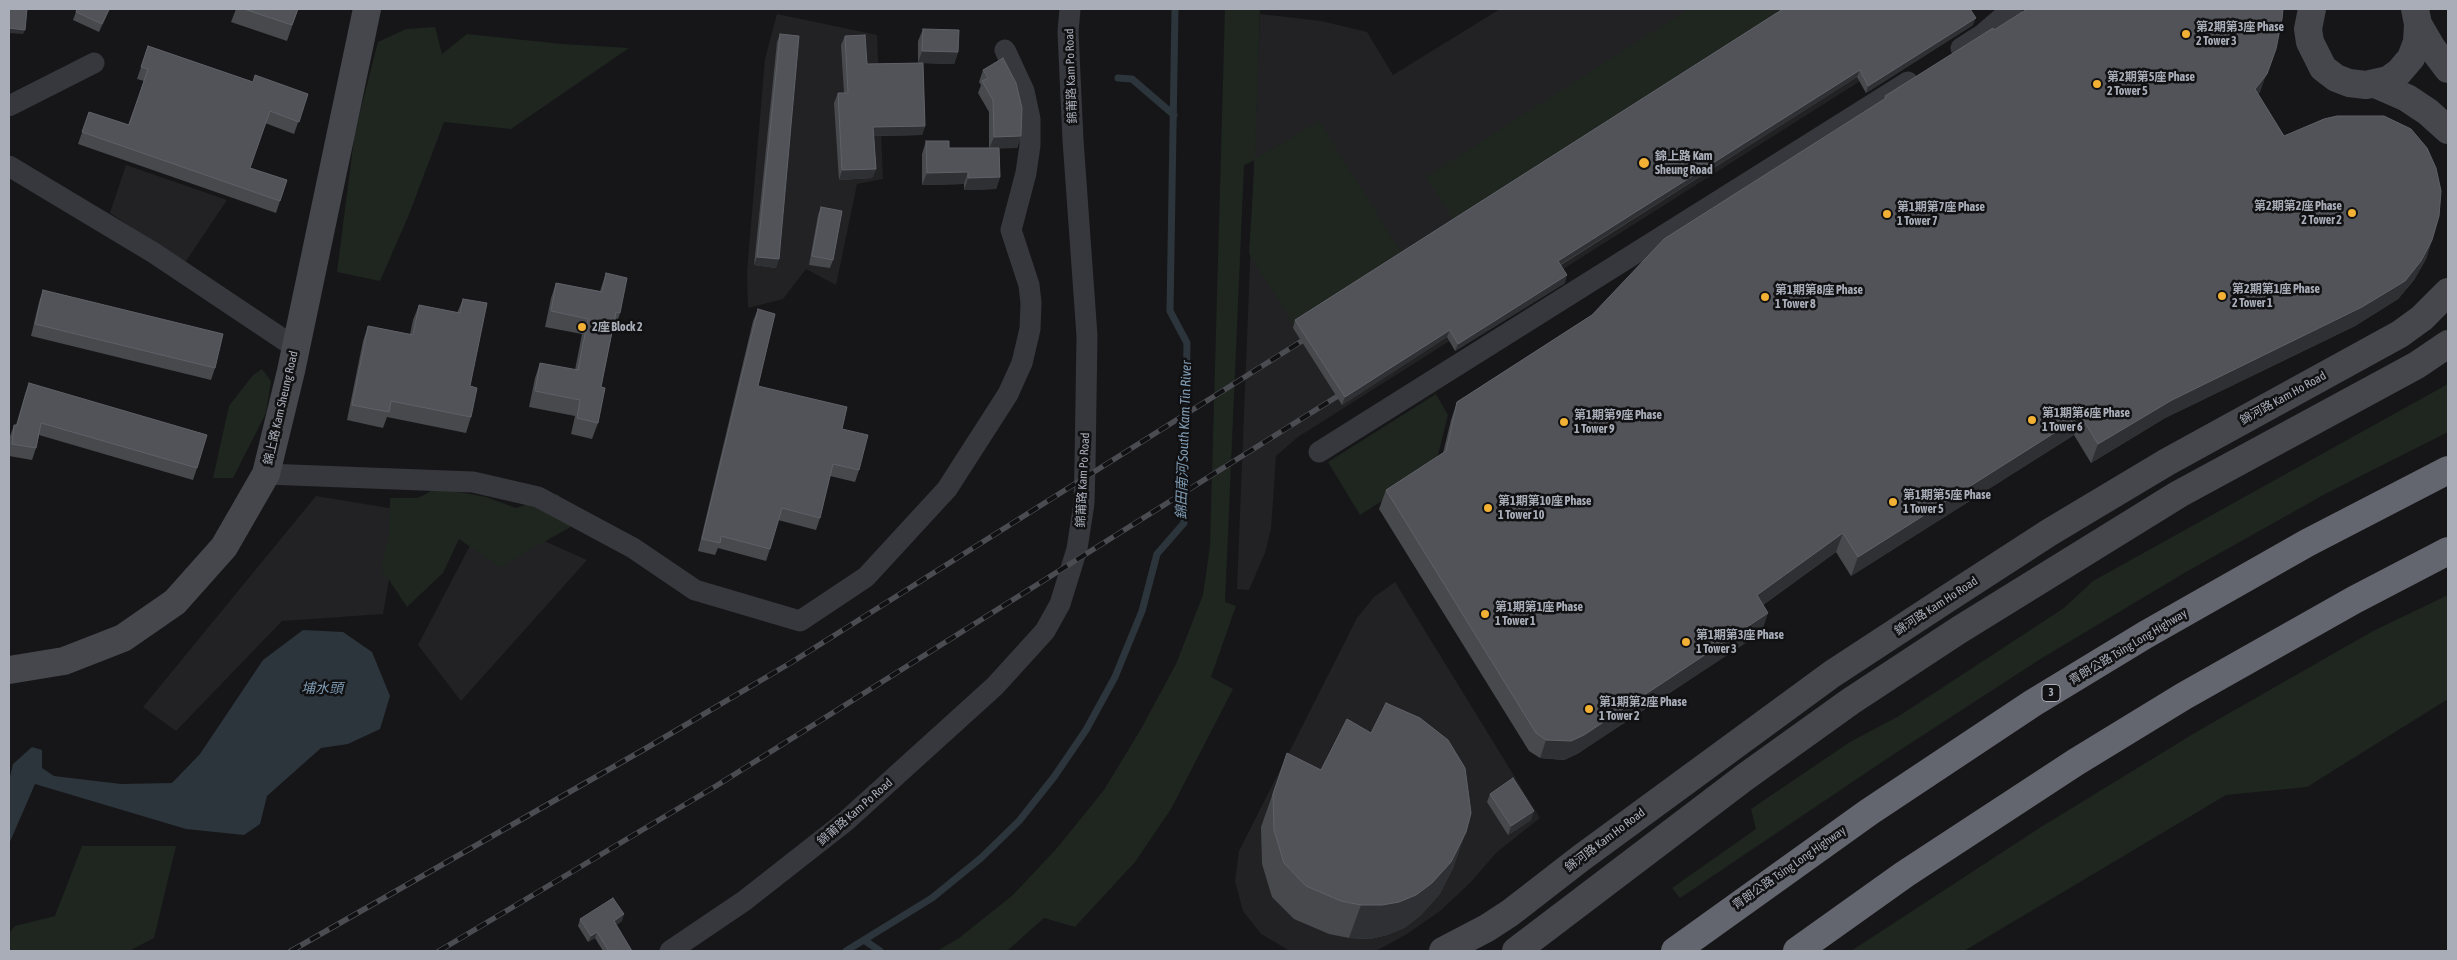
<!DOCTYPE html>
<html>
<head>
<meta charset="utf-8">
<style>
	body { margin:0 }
	#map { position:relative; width:2457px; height:960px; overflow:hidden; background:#161618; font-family:"Asap Condensed",sans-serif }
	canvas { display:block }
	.frame { position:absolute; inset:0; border:10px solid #a8adb8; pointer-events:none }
</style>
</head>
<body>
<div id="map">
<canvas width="2457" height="960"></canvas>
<div class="frame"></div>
</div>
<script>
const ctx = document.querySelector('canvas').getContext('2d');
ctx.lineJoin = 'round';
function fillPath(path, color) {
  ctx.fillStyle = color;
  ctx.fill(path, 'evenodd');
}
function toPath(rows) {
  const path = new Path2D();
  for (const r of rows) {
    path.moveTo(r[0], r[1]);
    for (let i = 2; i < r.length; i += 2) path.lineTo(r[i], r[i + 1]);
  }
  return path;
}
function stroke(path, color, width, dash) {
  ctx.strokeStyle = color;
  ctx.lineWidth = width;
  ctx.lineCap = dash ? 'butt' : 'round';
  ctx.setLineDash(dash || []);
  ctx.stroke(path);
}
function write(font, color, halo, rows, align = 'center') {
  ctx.font = font + ' "Asap Condensed","Noto Sans TC",sans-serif';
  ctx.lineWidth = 5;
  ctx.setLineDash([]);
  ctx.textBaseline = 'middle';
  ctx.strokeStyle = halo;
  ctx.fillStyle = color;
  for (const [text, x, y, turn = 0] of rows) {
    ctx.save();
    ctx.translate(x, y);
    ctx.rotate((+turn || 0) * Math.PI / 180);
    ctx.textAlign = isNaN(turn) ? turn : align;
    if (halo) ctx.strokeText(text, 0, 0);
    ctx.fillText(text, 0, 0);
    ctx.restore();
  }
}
fillPath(toPath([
	[1500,9,1974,9,1298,437,1276,456,1271,529,1265,553,1249,590,1237,589,1260,14,1321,21,1367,32,1393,75],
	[777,14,877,35,883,179,857,184,836,285,806,269,783,299,748,308,747,272,765,59],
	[126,165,227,200,184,264,110,213],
	[316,496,401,510,383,614,282,621,176,731,143,707],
	[486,515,587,560,461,701,418,645],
	[1395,582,1540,818,1497,852,1470,883,1440,911,1407,934,1376,951,1290,951,1261,934,1243,911,1235,881,1239,851,1357,618,1374,597]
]), '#222225');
fillPath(toPath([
	[1225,9,1260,9,1255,159,1319,121,1402,253,1293,324,1249,253,1255,160,1244,165,1225,602,1236,606,1211,677,1233,689,1171,809,1135,862,1075,927,1044,918,1007,951,937,951,959,938,1013,895,1057,848,1104,790,1141,729,1176,664,1203,595,1210,546],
	[1688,9,1783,9,1454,221,1426,177],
	[435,27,442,54,467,34,562,44,629,48,511,129,444,122,408,217,380,281,337,272,355,131,378,42,406,29],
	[262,369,271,381,266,413,233,478,213,478,229,406,253,375],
	[2448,384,2448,432,2327,493,2186,572,2042,658,1894,754,1680,898,1672,888,1756,829,1751,809,1850,742,1899,716,2064,608,2093,581],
	[1436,394,1448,415,1435,467,1360,515,1328,462],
	[437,488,486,497,516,508,558,494,574,525,500,567,459,539,443,573,407,607,381,568,389,536,390,498,418,498],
	[2448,595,2448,699,2307,787,2226,795,1964,951,1851,951,2041,827,2198,731,2373,631],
	[82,846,176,846,154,938,129,951,9,951,9,933,15,926,55,916]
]), '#1e261f');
fillPath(toPath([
	[303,630,343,632,372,652,390,696,380,729,348,744,321,748,267,796,260,824,244,835,186,829,35,784,9,844,9,781,13,764,32,747,42,750,42,768,54,776,121,784,172,783,200,754,263,660]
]), '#2c353c');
stroke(toPath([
	[1118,78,1132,79,1174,115],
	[864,940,880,951],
	[846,951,932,898,981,858,1019,821,1054,777,1086,730,1115,677,1142,611,1157,554,1184,523,1187,343,1170,311,1175,9]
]), '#2c353c', 7);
stroke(toPath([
	[1961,48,1983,34,2012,9],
	[9,106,94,63],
	[9,166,154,253,296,348],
	[1319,452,1908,82],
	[266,474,473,482,538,497,633,548,695,590,800,621,866,577,947,489,1008,394,1022,363,1030,329,1031,303,1029,285,1011,230,1026,173,1030,145,1030,119,1024,91,1005,50],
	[670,951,744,901,846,821,995,686,1045,631,1060,604,1077,549,1084,503,1085,465,1087,336,1073,140,1068,32,1070,9]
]), '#37383d', 21);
stroke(toPath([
	[2312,9,2308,29,2310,42,2323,68,2336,78,2349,83,2366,85,2388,80,2399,72,2411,58,2417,42,2418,24,2415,9],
	[2418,24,2432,48,2448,69],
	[2375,84,2407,98,2428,112,2448,130],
	[9,670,64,661,123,638,175,602,224,547,266,474,291,371,367,9],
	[1443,951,1487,928,1510,913,1581,858,1832,674,1942,602,2050,532,2167,462,2400,334,2422,318,2448,292],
	[1516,951,1745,777,1851,701,1959,630,2179,494,2417,365,2448,344]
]), '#45474d', 28);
stroke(toPath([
	[1675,951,1869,812,2033,703,2145,635,2307,543,2448,470],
	[1797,951,1905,874,2076,762,2184,696,2354,600,2448,551]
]), '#63666e', 28);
const rail = toPath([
	[291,951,643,750,792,662,1313,334],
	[439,951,716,786,1349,389]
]);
stroke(rail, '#4a4c52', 5.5);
stroke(rail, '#111113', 4, [11]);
fillPath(toPath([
	[77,9,110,9,99,32,73,20],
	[236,9,298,9,287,41,231,22],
	[1783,9,1973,25,1866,93,1857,77,1561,265,1565,283,1455,351,1447,337,1342,405,1293,328,1295,320],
	[923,29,958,52,954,64,923,63,925,126,922,135,874,136,876,169,872,178,839,180,834,103,838,93,844,93,841,45,845,36,867,64,918,63,918,41],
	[1994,30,2260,92,2258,94,2284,136,2432,240,2426,259,2414,280,2398,299,2355,326,2165,418,2091,463,2074,435,1851,576,1836,552,1763,605,1762,632,1577,754,1564,760,1540,758,1529,751,1379,509,1386,490,1443,453,1451,420,1457,402,1592,315,1884,100,1885,96],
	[780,34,776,268,754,265,777,42],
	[148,46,253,82,308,94,294,134,265,123,250,168,287,180,276,213,78,144,89,112,128,125,144,81,137,79],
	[983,70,1021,136,1017,148,999,148,1000,177,996,189,964,190,964,184,922,185,922,154,926,141,949,148,989,148,989,112,978,93,981,85,979,82],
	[821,207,833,260,830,268,809,265,818,215],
	[606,273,620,313,615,329,613,328,601,387,598,423,592,439,571,434,575,416,529,407,535,378,540,363,575,370,582,334,545,327,551,298,556,283,600,291],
	[43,290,215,368,211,380,31,336,39,302],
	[463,299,470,386,471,417,466,433,387,417,383,428,347,420,363,341,368,326,410,334,413,320,419,305,457,313],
	[758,309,758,386,842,429,859,470,855,482,830,476,820,518,816,530,778,520,770,549,766,561,718,548,715,555,698,551,753,321],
	[29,383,197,468,193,480,39,435,36,448,32,460,9,456,9,447,10,436,14,425,16,425,25,394],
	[1371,733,1454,866,1439,895,1420,916,1404,928,1387,935,1370,939,1349,938,1329,934,1294,919,1272,897,1262,864,1261,827,1287,753,1321,770],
	[1490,794,1531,820,1508,835,1487,802],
	[580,919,622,921,616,925,632,951,603,951,595,938,588,942,578,926]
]), '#47494d');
fillPath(toPath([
	[109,9,110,9,99,32,102,24],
	[595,9,624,9,623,10],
	[1976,18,1973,25,1866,93,1868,86],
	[9,28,25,30,23,34,9,33],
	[2276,49,2260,92,2248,108,2255,89],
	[922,51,958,52,954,64,918,63],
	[1860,70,1857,77,1555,268,1558,261],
	[925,126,922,135,870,136,873,127],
	[1021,136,1017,148,989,149,994,137],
	[876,169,872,178,839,180,842,170],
	[968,172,964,184,922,185,927,173],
	[1000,177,996,189,964,190,968,178],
	[2432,240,2426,259,2414,280,2398,299,2355,326,2165,418,2091,463,2098,444],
	[757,257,779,259,776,268,754,265],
	[1567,275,1565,283,1455,351,1458,344],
	[1450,330,1447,337,1342,405,1345,397],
	[2081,416,2074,435,1851,576,1858,557],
	[1843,533,1836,552,1750,614,1757,595],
	[1768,613,1762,632,1577,754,1564,760,1540,758,1546,740],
	[1534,811,1531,820,1508,835,1511,826],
	[1466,832,1454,866,1439,895,1420,916,1404,928,1387,935,1370,939,1349,938,1361,905],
	[624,914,622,921,612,928,614,921],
	[597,932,595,938,588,942,591,936]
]), '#2f3033');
const building = toPath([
	[9,9,27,9,25,30,9,28,9,9],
	[77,9,109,9,102,24,76,12,77,9],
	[244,9,298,9,292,25,244,9],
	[1783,9,1970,9,1976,18,1868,86,1860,70,1558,261,1567,275,1458,344,1450,330,1345,397,1295,320,1783,9],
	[2027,9,2283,9,2282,19,2276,49,2267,74,2255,89,2284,136,2324,119,2337,116,2384,116,2411,129,2427,148,2436,168,2441,191,2439,216,2432,240,2421,261,2405,281,2362,307,2172,400,2098,444,2081,416,1858,557,1843,533,1757,595,1768,613,1584,735,1571,741,1546,740,1536,733,1386,490,1446,451,1457,402,1592,315,1664,239,1886,98,1885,96,1993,28,1994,30,2027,9],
	[923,29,959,30,958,52,922,51,923,29],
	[780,34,799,36,779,259,757,257,780,34],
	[865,35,867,64,923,63,925,126,873,127,876,169,842,170,838,93,848,93,845,36,865,35],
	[148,46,253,82,255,75,308,94,299,122,270,111,250,168,287,180,280,201,82,132,89,112,129,125,148,69,141,67,148,46],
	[1003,58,1016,83,1022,108,1021,136,994,137,993,100,982,81,988,78,983,70,1003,58],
	[926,141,949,141,949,148,999,148,1000,177,968,178,968,172,927,173,926,141],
	[821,207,842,211,833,260,812,256,821,207],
	[606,273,627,278,620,313,616,312,601,387,605,388,598,423,577,418,580,400,535,391,540,363,578,370,583,344,588,319,551,311,556,283,602,292,606,273],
	[43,290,223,334,215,368,35,324,43,290],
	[463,299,487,303,470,386,477,388,471,417,391,401,389,412,352,405,368,326,413,335,419,305,460,313,463,299],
	[758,309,775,314,758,386,847,407,842,429,868,435,859,470,833,464,820,518,782,508,770,549,721,536,720,543,702,539,758,309],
	[29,383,207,435,197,468,41,423,36,448,12,444,14,425,17,425,29,383],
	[1386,703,1420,718,1448,740,1465,768,1471,813,1466,832,1451,862,1432,883,1416,895,1399,902,1382,905,1361,905,1341,901,1306,886,1284,863,1274,830,1273,794,1287,753,1321,770,1347,719,1371,733,1386,703],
	[1513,778,1534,811,1511,826,1490,794,1513,778],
	[613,898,624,914,614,921,632,951,609,951,597,932,591,936,580,919,613,898]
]);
fillPath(building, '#525359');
stroke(building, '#5f6168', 1);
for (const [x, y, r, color] of [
	[2186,34,5,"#f2b134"],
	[2097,84,5,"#f2b134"],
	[1644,163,6,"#f2b134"],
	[2352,213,5,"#f2b134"],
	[1887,214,5,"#f2b134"],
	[2222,296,5,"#f2b134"],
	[1765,297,5,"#f2b134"],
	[582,327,5,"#f2b134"],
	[2032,420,5,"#f2b134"],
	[1564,422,5,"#f2b134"],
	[1893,502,5,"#f2b134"],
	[1488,508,5,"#f2b134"],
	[1485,614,5,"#f2b134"],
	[1686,642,5,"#f2b134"],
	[1589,709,5,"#f2b134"]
]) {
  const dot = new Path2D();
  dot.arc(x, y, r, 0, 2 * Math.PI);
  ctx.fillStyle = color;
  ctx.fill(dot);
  stroke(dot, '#111113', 2);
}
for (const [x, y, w] of [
	[2051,693,18]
]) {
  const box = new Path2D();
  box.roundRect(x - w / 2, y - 8.5, w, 17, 4);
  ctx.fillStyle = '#111113';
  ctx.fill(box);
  stroke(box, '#a8adb8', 1);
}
write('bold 11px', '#a8adb8', null, [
	["3",2051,693]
]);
write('bold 12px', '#a8adb8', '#111113', [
	["第2期第3座 Phase",2196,27],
	["2 Tower 3",2196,41],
	["第2期第5座 Phase",2107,77],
	["2 Tower 5",2107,91],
	["錦上路 Kam",1655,156],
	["Sheung Road",1655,170],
	["第2期第2座 Phase",2342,206,"right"],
	["2 Tower 2",2342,220,"right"],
	["第1期第7座 Phase",1897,207],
	["1 Tower 7",1897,221],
	["第2期第1座 Phase",2232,289],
	["2 Tower 1",2232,303],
	["第1期第8座 Phase",1775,290],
	["1 Tower 8",1775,304],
	["2座 Block 2",592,327],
	["第1期第6座 Phase",2042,413],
	["1 Tower 6",2042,427],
	["第1期第9座 Phase",1574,415],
	["1 Tower 9",1574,429],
	["第1期第5座 Phase",1903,495],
	["1 Tower 5",1903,509],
	["第1期第10座 Phase",1498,501],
	["1 Tower 10",1498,515],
	["第1期第1座 Phase",1495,607],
	["1 Tower 1",1495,621],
	["第1期第3座 Phase",1696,635],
	["1 Tower 3",1696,649],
	["第1期第2座 Phase",1599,702],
	["1 Tower 2",1599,716]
], 'left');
write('12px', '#a8adb8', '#111113', [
	["錦莆路 Kam Po Road",1071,76,-92],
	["錦河路 Kam Ho Road",2283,398,-29],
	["錦上路 Kam Sheung Road",281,408,-77],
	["錦莆路 Kam Po Road",1083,480,-87],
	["錦河路 Kam Ho Road",1936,606,-33],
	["青朗公路 Tsing Long Highway",2128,647,-31],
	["錦莆路 Kam Po Road",855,812,-41],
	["錦河路 Kam Ho Road",1605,840,-37],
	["青朗公路 Tsing Long Highway",1789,868,-35]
]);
write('italic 14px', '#7f9bb3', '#111113', [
	["錦田南河 South Kam Tin River",1184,440,-88],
	["埔水頭",322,689]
]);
</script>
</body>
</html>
